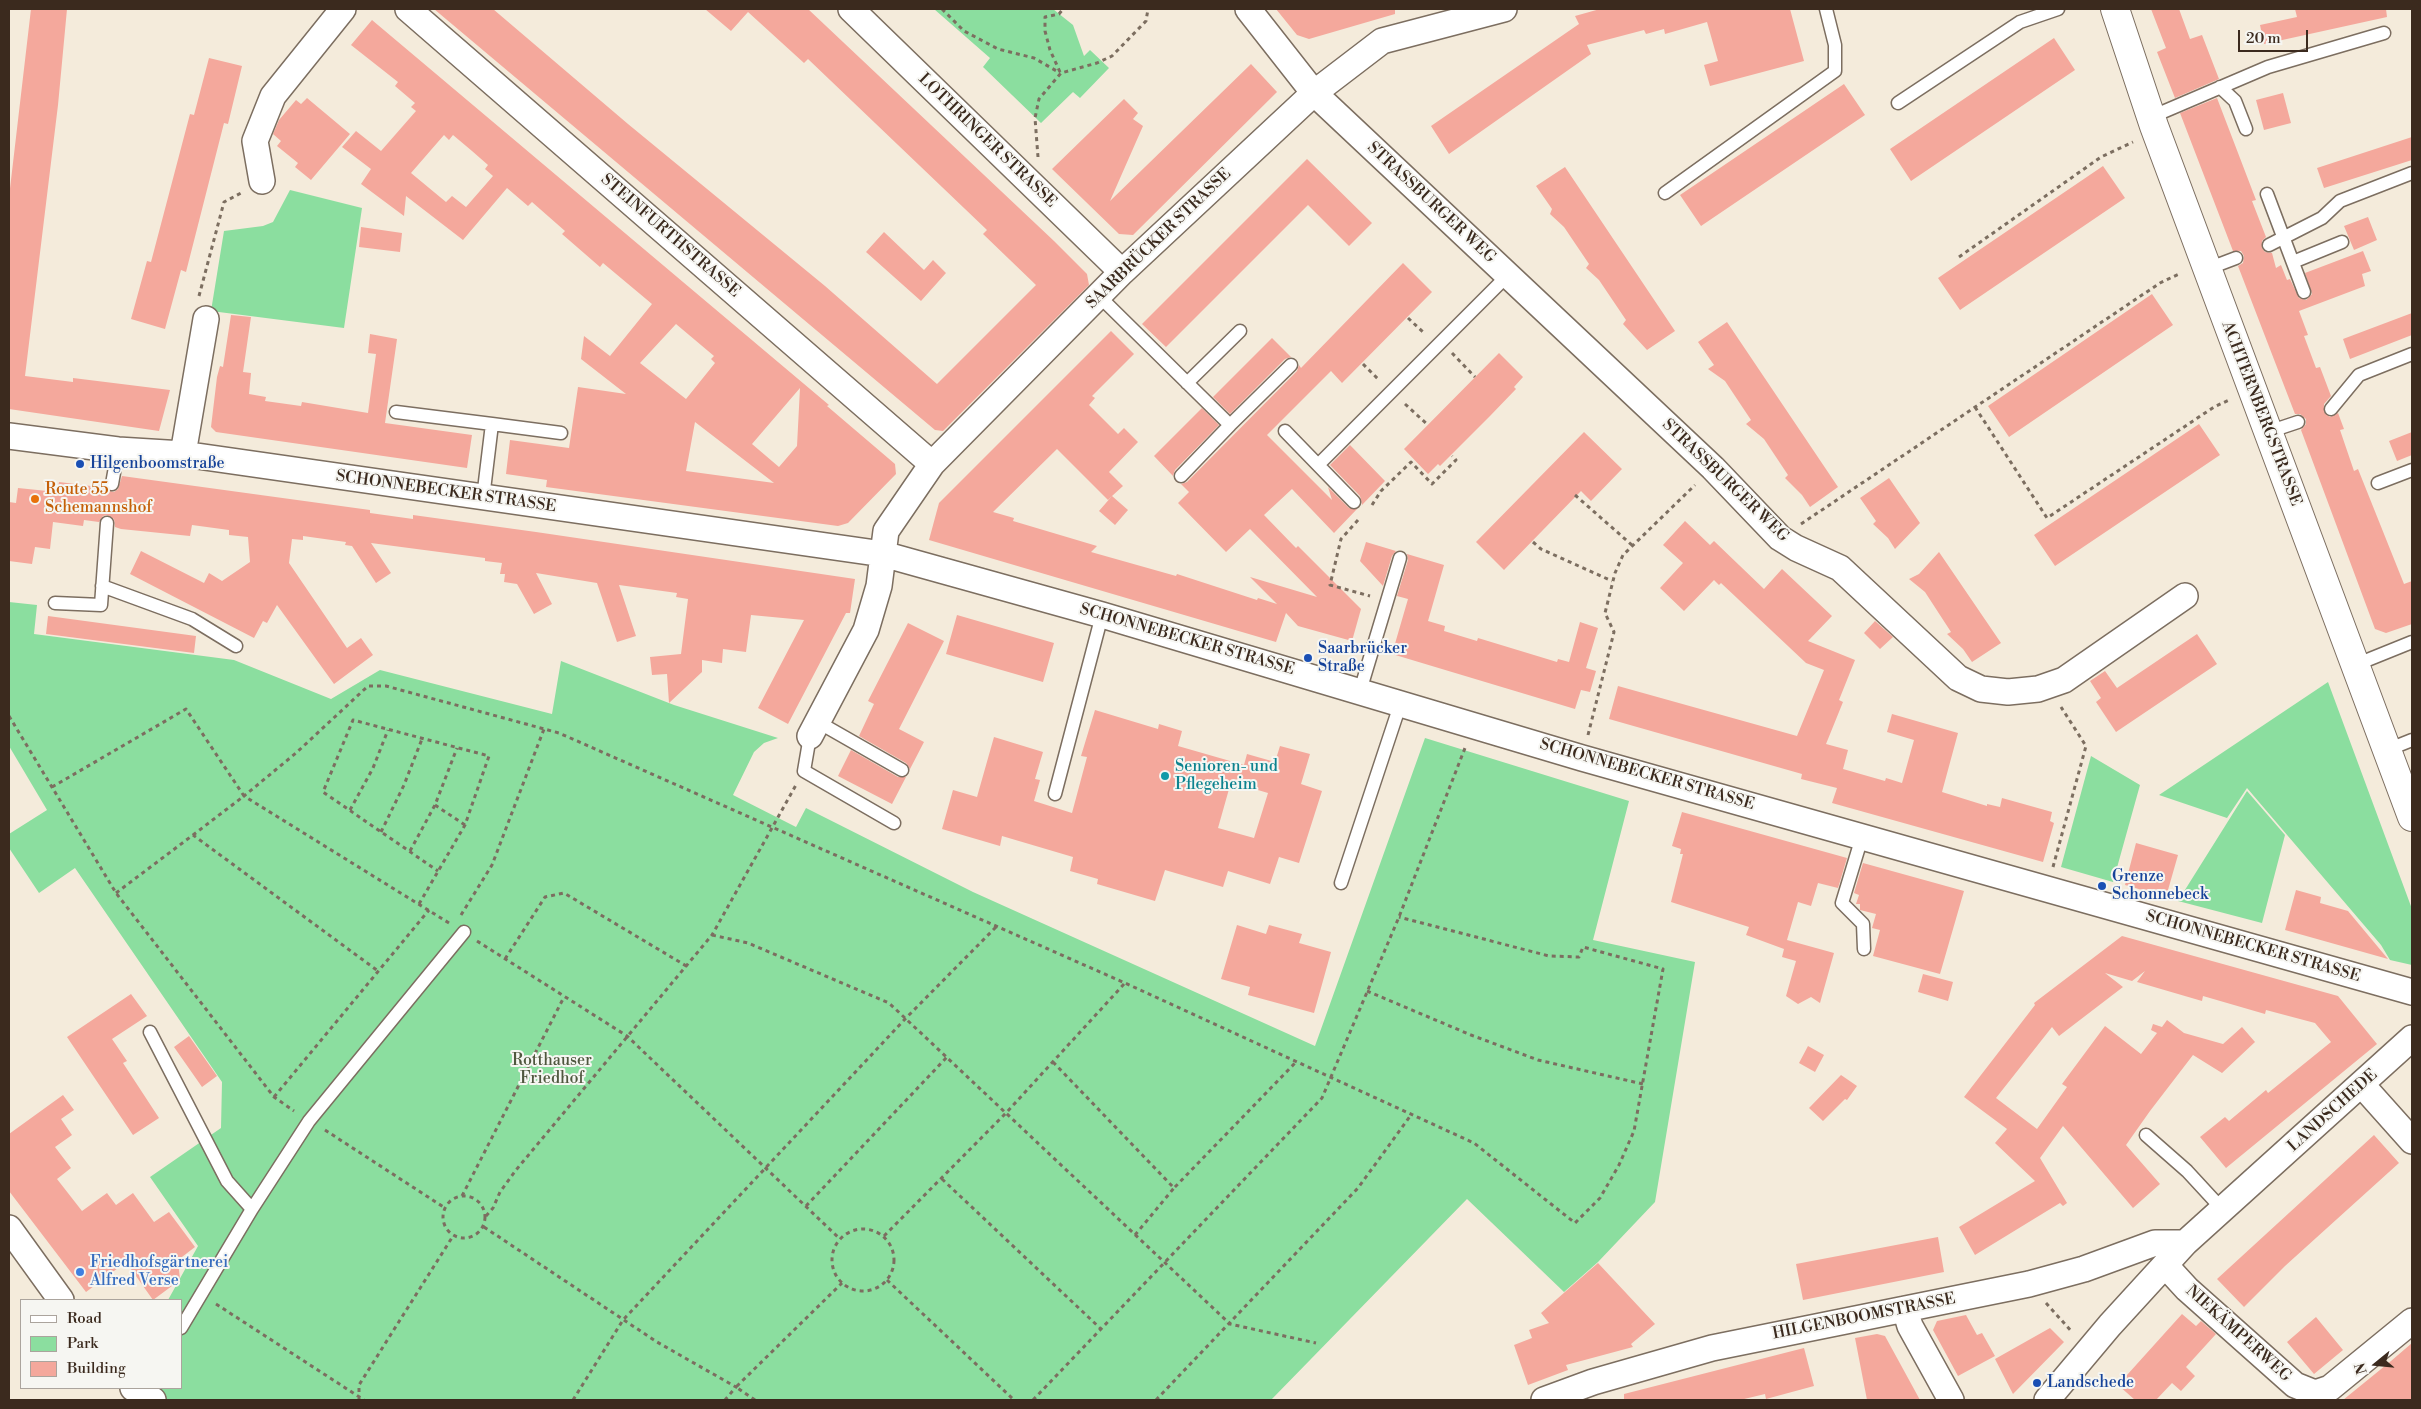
<!DOCTYPE html>
<html>
<head>
<meta charset="utf-8">
<style>
	body { margin:0 }
	#map { position:relative; width:2421px; height:1409px; overflow:hidden; background:#f4ebdb; font-family:"Libre Bodoni",serif }
	canvas { display:block }
	.frame { position:absolute; inset:0; border:10px solid #3b2a1e; pointer-events:none }
	.legend { position:absolute; left:20px; top:1299px; width:162px; height:90px; box-sizing:border-box; background:#f6f6f2; border:1px solid #aba49d; margin:0; padding:6px 9px; list-style:none; font-size:15px; color:#3b2a1e }
	.legend li { display:flex; align-items:center; gap:10px; height:25px }
	.legend b { width:25px; border:1px solid #aba49d }
	.north { position:absolute; left:2351px; top:1339px; width:50px; height:50px; -webkit-text-stroke:4px #f6f6f2; paint-order:stroke; rotate:253deg; font-size:14px; font-weight:700; line-height:20px; text-align:center; color:#3b2a1e }
	.north::after { content:''; display:block; margin:auto; width:18px; height:22px; background:#3b2a1e; clip-path:polygon(50% 0,100% 100%,50% 72%,0 100%) }
	.scale { position:absolute; left:2238px; top:30px; width:70px; height:22px; box-sizing:border-box; border:2px solid #3b2a1e; border-top:0; padding-left:6px; font-size:15px; line-height:18px; white-space:nowrap; color:#3b2a1e; -webkit-text-stroke:4px #f6f6f2; paint-order:stroke }
</style>
</head>
<body>
<div id="map">
<canvas width="2421" height="1409"></canvas>
<div class="frame"></div>
<ul class="legend">
<li><b style="height:6px;background:#fff"></b>Road</li>
<li><b style="height:14px;background:#8bde9f"></b>Park</li>
<li><b style="height:14px;background:#f4a89c"></b>Building</li>
</ul>
<div class="north">N</div>
<div class="scale">20 m</div>
</div>
<script>
const ctx = document.querySelector('canvas').getContext('2d');
ctx.lineJoin = 'round';
function fillPath(path, color) {
  ctx.fillStyle = color;
  ctx.fill(path, 'evenodd');
}
function toPath(rows) {
  const path = new Path2D();
  for (const r of rows) {
    if (r.length === 3) {
      path.moveTo(r[0] + r[2], r[1]);
      path.arc(r[0], r[1], r[2], 0, 2 * Math.PI);
      continue;
    }
    path.moveTo(r[0], r[1]);
    for (let i = 2; i < r.length; i += 2) path.lineTo(r[i], r[i + 1]);
  }
  return path;
}
function stroke(path, color, width, dash) {
  ctx.strokeStyle = color;
  ctx.lineWidth = width;
  ctx.lineCap = dash ? 'butt' : 'round';
  ctx.setLineDash(dash || []);
  ctx.stroke(path);
}
function write(font, color, halo, rows, align = 'center') {
  ctx.font = font + ' "Libre Bodoni",serif';
  ctx.lineWidth = 4;
  ctx.setLineDash([]);
  ctx.textBaseline = 'middle';
  ctx.strokeStyle = halo;
  ctx.fillStyle = color;
  for (const [text, x, y, turn = 0] of rows) {
    ctx.save();
    ctx.translate(x, y);
    ctx.rotate((+turn || 0) * Math.PI / 180);
    ctx.textAlign = isNaN(turn) ? turn : align;
    if (halo) ctx.strokeText(text, 0, 0);
    ctx.fillText(text, 0, 0);
    ctx.restore();
  }
}
fillPath(toPath([
	[934,9,1053,9,1073,25,1084,56,1090,50,1109,68,1080,98,1073,92,1041,123,983,67,990,58],
	[290,190,362,208,344,328,211,311,224,231,263,226,273,222],
	[9,602,37,605,34,634,234,660,331,699,380,670,552,714,561,661,674,705,778,738,764,743,754,752,733,795,796,827,806,808,973,892,1315,1046,1425,738,1629,801,1593,940,1695,962,1655,1202,1598,1262,1564,1292,1467,1199,1271,1400,138,1400,135,1388,181,1388,181,1300,168,1300,198,1246,150,1177,221,1128,222,1082,75,868,39,893,9,848,9,834,47,810,9,746],
	[2328,682,2412,909,2412,965,2390,960,2381,945,2247,788,2227,818,2159,795],
	[2091,756,2140,785,2113,882,2061,867],
	[2247,791,2285,835,2262,923,2178,901]
]), '#8bde9f');
fillPath(toPath([
	[31,9,67,9,58,105,25,376,73,382,73,378,170,390,159,431,9,409,9,197],
	[434,9,493,9,628,124,825,286,937,384,1036,285,983,234,987,230,808,59,804,63,748,12,731,31,705,9,808,9,1054,241,1087,274,1089,285,943,431,935,430],
	[1276,9,1395,9,1395,14,1309,39,1297,35],
	[1600,9,1790,9,1804,61,1710,86,1704,65,1718,61,1707,22,1665,34,1664,29,1646,34,1644,30,1587,45,1591,54,1449,154,1431,126,1579,24,1575,16],
	[2151,9,2179,9,2190,39,2202,35,2219,79,2175,98,2157,52,2166,48],
	[2295,9,2386,9,2387,17,2264,44,2260,25,2297,17],
	[372,20,829,405,827,406,895,464,896,474,848,523,838,526,546,487,547,480,506,474,510,440,569,448,578,387,626,394,581,359,584,336,610,356,652,304,603,263,600,267,562,234,565,231,532,202,528,206,507,188,463,240,406,196,404,216,361,184,371,169,342,147,356,131,381,151,416,111,411,107,415,103,395,86,398,82,351,45],
	[444,135,449,140,453,135,472,151,488,165,485,169,493,176,466,207,452,196,446,202,411,173],
	[676,324,714,356,711,359,715,363,686,399,640,363],
	[800,388,797,446,779,467,752,444],
	[695,422,769,479,774,483,686,471],
	[2054,38,2075,70,1911,181,1890,149],
	[209,58,242,66,228,124,224,123,186,272,181,270,165,329,131,319,147,261,151,262,190,114,194,115],
	[1251,64,1277,92,1133,235,1119,234,1052,169,1124,99,1138,113,1133,119,1143,126,1110,201],
	[1844,84,1865,115,1701,226,1680,195],
	[2283,93,2291,123,2264,130,2256,100],
	[307,98,350,134,311,180,295,167,298,163,277,146,281,141,273,134,279,120,296,100,301,104],
	[2217,98,2256,200,2252,201,2266,237,2262,241,2262,248,2265,252,2272,253,2276,268,2281,265,2287,280,2290,279,2299,298,2306,300,2312,294,2305,273,2363,251,2371,271,2362,274,2365,286,2299,311,2308,335,2304,336,2316,368,2320,367,2331,396,2324,404,2324,412,2330,417,2338,413,2344,429,2340,430,2354,471,2358,469,2404,584,2412,581,2412,624,2386,633,2375,629,2301,430,2306,424,2306,419,2300,414,2295,414,2238,266,2243,263,2244,256,2241,251,2233,251,2180,113],
	[2412,137,2412,160,2324,188,2317,168],
	[1307,159,1372,223,1349,246,1308,205,1166,347,1142,324],
	[2103,166,2125,198,1960,310,1938,278],
	[1565,167,1675,331,1647,350,1623,324,1626,320,1599,280,1586,268,1589,264,1564,227,1550,214,1552,209,1536,186],
	[2368,217,2377,240,2354,250,2344,226],
	[361,227,402,233,400,252,359,247],
	[884,232,924,270,933,260,946,273,921,301,866,252],
	[1403,263,1432,292,1342,383,1331,371,1267,435,1332,500,1328,487,1349,508,1357,509,1334,533,1292,489,1264,515,1296,548,1298,546,1361,609,1352,641,1298,626,1286,613,1276,642,929,540,939,503,1111,331,1134,354,1092,396,1095,398,1089,405,1118,434,1124,428,1138,442,1109,472,1123,486,1112,496,1128,510,1115,525,1099,511,1112,496,1108,500,1057,449,993,512,1014,518,1013,521,1097,546,1091,552,1176,576,1177,574,1257,600,1258,598,1277,604,1250,577,1317,597,1250,529,1226,552,1178,503,1189,492,1181,484,1187,482,1297,371,1299,365,1301,368],
	[2152,294,2173,325,2009,437,1988,406],
	[2412,313,2412,335,2350,359,2343,339],
	[231,315,251,317,243,372,251,373,249,394,266,397,265,401,301,406,302,402,368,413,376,354,368,353,370,334,397,339,385,423,472,435,467,468,216,432,211,427,217,377,220,366,223,367],
	[1727,322,1838,487,1810,507,1802,495,1785,478,1788,475,1764,439,1746,424,1751,420,1725,381,1708,369,1714,365,1698,342],
	[1272,338,1291,357,1285,359,1230,414,1213,397],
	[1499,353,1523,377,1514,387,1516,389,1490,416,1440,466,1438,464,1428,474,1404,449],
	[1202,408,1219,425,1175,470,1173,476,1154,456],
	[2199,424,2220,455,2055,566,2034,535],
	[1584,432,1622,469,1591,501,1581,491,1504,570,1476,542],
	[2412,432,2412,455,2397,461,2389,441],
	[1350,445,1385,481,1362,505,1360,496,1330,465],
	[122,476,370,510,370,513,413,519,413,515,536,532,855,579,850,613,846,613,788,724,758,708,804,620,751,615,746,652,723,649,722,663,702,660,702,672,669,703,667,674,652,675,650,657,681,654,688,599,676,597,677,593,619,585,636,636,617,642,597,583,536,573,552,604,534,614,517,584,504,582,505,574,500,574,502,563,485,561,485,558,371,543,391,573,376,583,352,546,345,545,346,542,303,536,303,540,292,539,289,563,347,648,361,638,373,655,334,684,277,605,267,623,263,621,254,638,130,574,141,551,204,583,209,573,222,581,250,562,248,537,229,535,229,530,192,525,190,536,121,529,115,527,114,519,107,515,103,516,99,522,84,520,83,526,53,522,50,549,35,547,32,564,9,561,9,502,16,503,18,488,57,492,59,482,91,486,92,481,104,483,106,490,114,492,118,489],
	[1889,478,1920,523,1895,549,1888,538,1873,524,1876,521,1860,498],
	[1685,521,1710,545,1714,541,1764,589,1782,569,1832,616,1808,641,1855,660,1839,700,1843,702,1826,744,1848,750,1843,769,1885,781,1886,778,1902,783,1914,740,1887,732,1892,714,1958,733,1942,792,1987,806,1987,804,2000,807,2002,798,2052,812,2050,821,2054,823,2043,862,1832,803,1837,788,1801,779,1802,774,1609,719,1618,686,1797,736,1824,670,1806,663,1721,583,1719,585,1714,580,1684,611,1660,588,1683,563,1663,545],
	[1366,542,1396,551,1392,556,1383,586,1360,561],
	[1939,552,2001,643,1972,662,1963,649,1947,634,1951,632,1925,592,1909,579,1919,574],
	[1407,554,1444,565,1428,621,1445,626,1444,631,1477,641,1478,638,1557,662,1558,659,1569,662,1580,622,1598,628,1586,668,1596,671,1590,692,1581,690,1575,709,1392,654,1408,599,1397,596,1408,560],
	[957,615,1054,643,1043,682,946,654],
	[48,616,196,636,194,653,46,634],
	[1875,621,1893,637,1880,649,1864,633],
	[908,623,944,641,899,729,924,742,910,769,906,763,859,736,874,704,868,701],
	[2197,634,2217,664,2116,732,2096,702,2101,698,2090,681,2105,671,2117,688],
	[1095,710,1158,729,1159,724,1182,731,1178,746,1244,765,1247,754,1275,762,1280,746,1310,754,1301,784,1322,791,1299,863,1279,857,1270,884,1228,871,1223,887,1165,870,1155,901,1097,884,1098,879,1070,871,1073,857,1002,836,1000,846,942,829,953,790,977,797,994,737,1043,752,1035,779,1040,780,1034,801,1072,813,1087,757,1081,756],
	[1231,782,1268,793,1254,838,1218,828],
	[851,750,898,777,906,777,892,804,838,776],
	[1682,812,1847,858,1838,888,1818,883,1811,906,1798,902,1787,940,1834,953,1820,1003,1811,997,1798,1004,1786,996,1796,961,1782,957,1784,949,1746,935,1749,927,1671,902,1683,854,1680,854,1681,849,1672,846],
	[2136,843,2178,855,2166,897,2125,885],
	[1863,863,1964,891,1940,974,1873,956,1880,930,1872,928,1876,914,1860,910,1860,904,1856,904,1859,895,1854,893],
	[2296,890,2321,897,2320,903,2348,911,2388,959,2285,930],
	[1237,925,1266,934,1269,925,1302,934,1299,943,1331,952,1314,1013,1248,995,1250,987,1221,979],
	[2122,936,2338,996,2377,1044,2226,1168,2200,1137,2225,1117,2229,1121,2266,1090,2268,1093,2331,1042,2315,1023,2266,1010,2265,1014,2203,996,2202,1001,2137,982,2145,971,2132,981,2105,973,2123,987,2059,1036,2052,1027,1996,1098,2037,1129,2067,1087,2062,1084,2105,1026,2141,1054,2157,1033,2151,1030,2153,1024,2162,1027,2167,1020,2184,1033,2223,1044,2242,1027,2255,1042,2222,1073,2193,1055,2150,1111,2126,1145,2160,1184,2133,1208,2063,1126,2040,1158,2067,1203,2063,1206,2060,1203,1975,1255,1959,1227,2035,1181,1995,1143,2007,1129,1964,1097,2035,1005,2034,1003],
	[1923,974,1953,982,1948,1001,1918,992],
	[131,994,147,1016,112,1039,127,1061,123,1063,159,1118,133,1135,67,1037],
	[189,1036,217,1076,202,1087,174,1047],
	[1808,1046,1824,1055,1815,1072,1799,1063],
	[1841,1075,1857,1086,1847,1100,1845,1099,1823,1121,1809,1108],
	[63,1095,74,1110,61,1119,72,1135,55,1147,71,1168,57,1179,82,1211,107,1193,116,1205,133,1193,154,1222,169,1212,195,1247,178,1260,180,1280,153,1300,126,1262,86,1292,9,1191,9,1134],
	[2374,1135,2399,1163,2285,1266,2244,1307,2217,1279],
	[1938,1237,1944,1272,1803,1300,1796,1264],
	[1598,1263,1655,1324,1631,1344,1633,1347,1566,1365,1568,1370,1528,1385,1514,1345,1532,1338,1529,1330,1549,1323,1541,1313],
	[2182,1314,2196,1326,2201,1321,2216,1334,2186,1367,2195,1376,2181,1391,2172,1383,2156,1400,2135,1400,2118,1385],
	[1966,1315,1977,1335,1982,1333,1995,1356,1958,1376,1933,1330,1937,1321],
	[2316,1317,2343,1350,2314,1374,2287,1342],
	[2050,1328,2064,1342,2013,1394,1995,1359],
	[1877,1334,1885,1336,1920,1400,1867,1400,1855,1338],
	[2412,1343,2412,1400,2343,1400,2391,1361],
	[1804,1348,1814,1386,1766,1399,1765,1394,1740,1400,1624,1400,1624,1394]
]), '#f4a89c');
const service = toPath([
	[2220,87,2235,101,2246,129],
	[1898,103,2020,22,2058,9],
	[2151,117,2268,67,2384,33],
	[1665,193,1835,71,1835,45,1826,9],
	[2267,194,2304,292],
	[2269,245,2322,218,2340,201,2412,173],
	[2293,262,2342,242],
	[2207,269,2236,258],
	[1099,296,1230,425,1181,476],
	[1187,383,1240,331],
	[2331,409,2359,375,2412,354],
	[396,412,492,424,483,498],
	[492,424,561,433],
	[1230,425,1291,365],
	[1285,431,1318,465,1508,275],
	[2268,432,2298,422],
	[1318,465,1354,502],
	[2378,483,2412,470],
	[112,484,118,450],
	[102,586,192,619,236,646],
	[55,603,101,605,107,523],
	[2355,665,2412,642],
	[1360,691,1400,558],
	[818,722,902,770],
	[810,736,804,771,894,823],
	[2387,750,2412,740],
	[1055,794,1102,615],
	[1862,837,1842,903,1863,924,1864,949],
	[1341,883,1401,702],
	[150,1032,227,1181,252,1209],
	[2146,1135,2187,1171,2223,1210],
	[181,1328,252,1209,309,1121,464,932]
]);
const minor = toPath([
	[408,9,932,464],
	[851,9,1122,272],
	[1248,9,1314,93,1713,468,1780,538,1796,548,1840,568,1958,678,1981,689,2008,692,2038,689,2064,680,2185,596],
	[262,181,255,141,273,96,343,9],
	[9,436,118,450,183,454,883,554,1102,615,1582,758,2412,992],
	[183,454,206,319],
	[810,736,866,630,879,586,886,531,932,464,1122,272,1314,93,1382,41,1504,9],
	[2362,1085,2412,1141],
	[9,1228,61,1300],
	[2165,1265,2187,1289,2295,1385,2315,1393,2330,1388,2412,1321],
	[1905,1309,1910,1326,1951,1400],
	[133,1388,153,1400],
	[1544,1400,1593,1382,1712,1348,2029,1284,2084,1269,2155,1243,2185,1243],
	[2047,1400,2110,1325,2185,1243,2412,1038]
]);
const tertiary = toPath([
	[2115,9,2154,126,2412,817]
]);
stroke(service, '#7c6e60', 15);
stroke(minor, '#7c6e60', 28);
stroke(tertiary, '#7c6e60', 30);
stroke(toPath([
	[942,9,964,31,998,49,1034,58,1060,73],
	[1060,72,1050,50,1045,31,1045,17,1059,14,1063,9],
	[1038,157,1035,118,1039,99,1061,73,1097,63,1112,56,1146,21,1148,9],
	[1959,257,2101,157,2133,142],
	[199,296,224,202,243,192],
	[1408,318,1424,333],
	[1452,353,1475,377],
	[1363,364,1378,379],
	[1405,404,1428,425],
	[1975,407,2047,518,2214,407,2229,400],
	[1575,495,1633,546],
	[1372,505,1381,491,1411,462,1432,484,1456,460,1452,456],
	[1358,520,1341,539,1330,585,1370,596],
	[1801,524,2160,283,2181,273],
	[1533,542,1541,549,1612,581],
	[9,716,116,893,274,1097,294,1111],
	[1588,735,1614,632,1605,613,1615,573,1623,555,1695,485],
	[52,787,186,709,244,796,193,835],
	[435,805,465,825],
	[350,810,373,768,388,730],
	[381,832,404,785,422,739],
	[410,851,435,805,457,748],
	[2053,867,2086,746,2061,707],
	[116,893,193,835,378,971],
	[419,904,465,825,489,756,353,720,323,792,438,871],
	[461,915,492,865,544,729],
	[449,923,244,796,296,753,368,686,386,686,559,733,1125,983,1474,1143,1575,1223,1600,1198,1619,1165,1634,1131,1663,969,1583,947,1579,957,1549,956,1399,917],
	[712,935,748,943,889,1003,1230,1324,1316,1343],
	[477,941,627,1036,840,1239],
	[505,959,545,897,564,893,688,967],
	[1367,991,1471,1035,1538,1060,1643,1084],
	[1053,1062,1174,1188,1296,1062],
	[274,1097,429,910],
	[325,1130,445,1208],
	[942,1179,1101,1329],
	[462,1196,564,997],
	[464,1217,21],
	[806,1206,947,1057],
	[486,1216,493,1208,500,1192,516,1170,712,935,796,785],
	[484,1227,657,1342,736,1387,725,1400],
	[863,1260,31],
	[1135,1235,1174,1188],
	[884,1236,1006,1113,1125,983],
	[887,1280,1014,1400],
	[2046,1303,2072,1332],
	[216,1304,364,1400],
	[359,1400,359,1385,453,1236],
	[573,1400,623,1320,906,1018,996,927],
	[755,1400,736,1387,842,1283],
	[1033,1400,1322,1098,1399,917,1465,748],
	[1156,1400,1358,1188,1411,1115]
]), '#7c6e60', 3, [4, 4]);
stroke(service, '#fff', 12);
stroke(minor, '#fff', 25);
stroke(tertiary, '#fff', 28);
for (const [x, y, r, color] of [
	[80,464,5,"#1a4fb4"],
	[35,499,5,"#e8710a"],
	[1308,658,5,"#1a4fb4"],
	[1165,776,5,"#0f9aa8"],
	[2102,886,5,"#1a4fb4"],
	[80,1272,5,"#3f7fe0"],
	[2037,1383,5,"#1a4fb4"]
]) {
  const dot = new Path2D();
  dot.arc(x, y, r, 0, 2 * Math.PI);
  ctx.fillStyle = color;
  ctx.fill(dot);
  stroke(dot, '#f6f6f2', 2);
}
write('16px', '#3b2a1e', '#f6f6f2', [
	["LOTHRINGER STRASSE",987,141,44],
	["STRASSBURGER WEG",1431,203,43],
	["STEINFURTHSTRASSE",670,236,41],
	["SAARBRÜCKER STRASSE",1159,239,-44],
	["ACHTERNBERGSTRASSE",2261,414,69],
	["STRASSBURGER WEG",1725,481,44],
	["SCHONNEBECKER STRASSE",446,492,8],
	["SCHONNEBECKER STRASSE",1187,640,16],
	["SCHONNEBECKER STRASSE",1647,775,16],
	["SCHONNEBECKER STRASSE",2253,947,16],
	["LANDSCHEDE",2333,1111,-42],
	["HILGENBOOMSTRASSE",1864,1317,-11],
	["NIEKÄMPERWEG",2238,1334,42]
]);
write('16px', '#164399', '#f6f6f2', [
	["Hilgenboomstraße",90,464],
	["Saarbrücker",1318,649],
	["Straße",1318,667],
	["Grenze",2112,877],
	["Schonnebeck",2112,895],
	["Landschede",2047,1383]
], 'left');
write('16px', '#c56008', '#f6f6f2', [
	["Route 55",45,490],
	["Schemannshof",45,508]
], 'left');
write('16px', '#0d838f', '#f6f6f2', [
	["Senioren- und",1175,767],
	["Pflegeheim",1175,785]
], 'left');
write('16px', '#4f573e', '#f6f6f2', [
	["Rotthauser",552,1061],
	["Friedhof",552,1079]
]);
write('16px', '#366cbe', '#f6f6f2', [
	["Friedhofsgärtnerei",90,1263],
	["Alfred Verse",90,1281]
], 'left');
</script>
</body>
</html>
